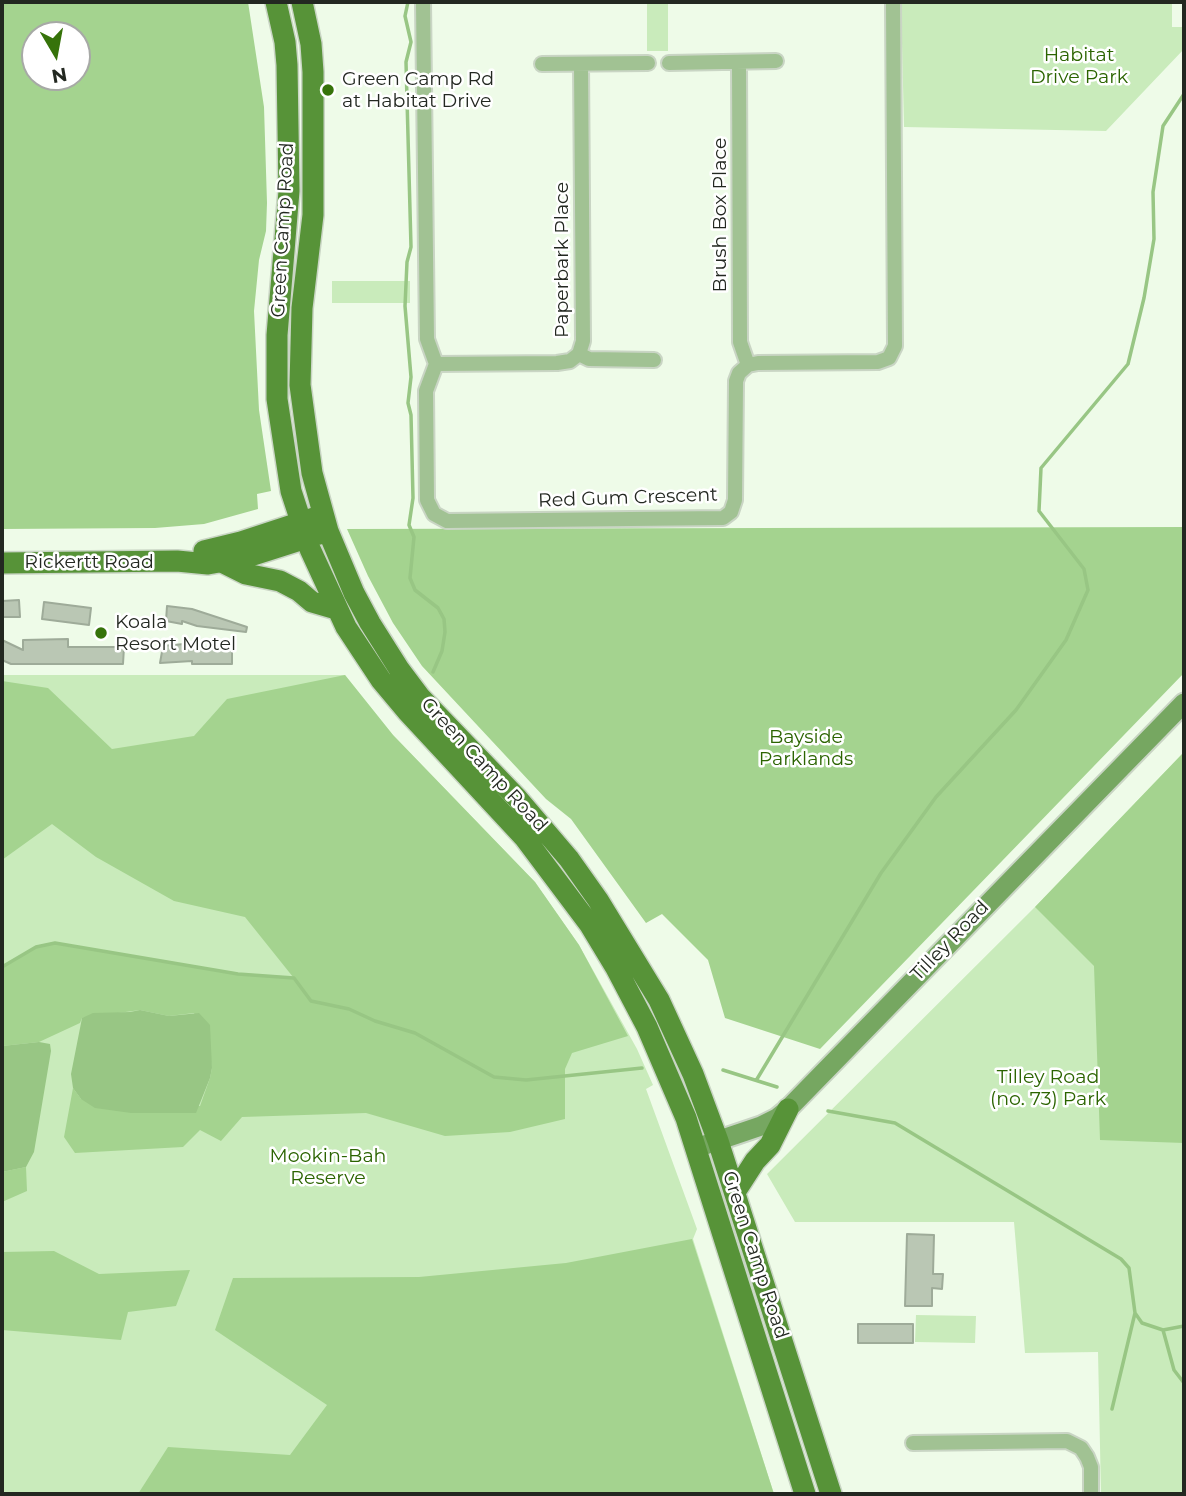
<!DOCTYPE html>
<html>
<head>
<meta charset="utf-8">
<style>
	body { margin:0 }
	#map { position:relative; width:1186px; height:1496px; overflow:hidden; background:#eefbe8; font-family:Montserrat,sans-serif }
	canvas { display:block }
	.frame { position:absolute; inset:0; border:4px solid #232821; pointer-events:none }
	.north { position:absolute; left:21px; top:21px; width:70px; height:70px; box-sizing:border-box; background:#fff; border:2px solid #a7a9a6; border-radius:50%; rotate:170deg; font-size:19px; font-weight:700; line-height:28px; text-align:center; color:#232821 }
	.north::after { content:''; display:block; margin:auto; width:24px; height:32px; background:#36730a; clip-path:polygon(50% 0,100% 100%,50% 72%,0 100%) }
</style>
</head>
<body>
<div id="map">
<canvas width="1186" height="1496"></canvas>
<div class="frame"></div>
<div class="north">N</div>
</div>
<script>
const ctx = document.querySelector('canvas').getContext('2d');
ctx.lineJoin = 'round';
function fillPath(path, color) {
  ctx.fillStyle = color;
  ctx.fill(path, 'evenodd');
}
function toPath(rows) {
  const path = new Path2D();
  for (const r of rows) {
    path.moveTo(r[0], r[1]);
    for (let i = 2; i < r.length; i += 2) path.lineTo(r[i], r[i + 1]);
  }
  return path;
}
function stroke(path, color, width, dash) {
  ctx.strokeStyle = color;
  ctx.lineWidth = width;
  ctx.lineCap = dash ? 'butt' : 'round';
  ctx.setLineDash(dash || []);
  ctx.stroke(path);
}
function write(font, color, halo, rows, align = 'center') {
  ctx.font = font + ' Montserrat,sans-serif';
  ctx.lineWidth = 5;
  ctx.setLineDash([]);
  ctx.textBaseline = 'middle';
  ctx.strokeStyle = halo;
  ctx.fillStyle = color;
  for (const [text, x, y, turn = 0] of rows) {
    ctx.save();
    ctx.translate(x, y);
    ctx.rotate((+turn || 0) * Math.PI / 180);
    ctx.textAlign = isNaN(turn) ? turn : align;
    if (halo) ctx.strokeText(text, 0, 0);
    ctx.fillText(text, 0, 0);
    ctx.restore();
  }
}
fillPath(toPath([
	[647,2,668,2,668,51,647,51],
	[901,2,1172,2,1172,27,1184,27,1184,49,1106,131,904,127],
	[332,281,410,281,410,303,332,303],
	[2,675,345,675,393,735,535,882,579,945,637,1049,653,1085,646,1089,697,1229,693,1239,774,1494,2,1494],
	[1184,752,1184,1494,1101,1494,1098,1352,1025,1353,1014,1222,795,1222,767,1174,1035,907],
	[916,1315,976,1316,975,1343,915,1342]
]), '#c9ebbb');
fillPath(toPath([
	[2,2,248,2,264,107,267,203,266,231,259,260,254,311,259,410,271,491,257,494,258,509,204,524,155,528,2,529],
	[77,35,77,77,35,77,35,35],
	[1184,527,1184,673,820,1049,725,1018,708,960,662,914,646,923,571,819,546,799,422,666,393,623,368,576,347,529],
	[345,675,393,735,535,882,579,945,628,1036,572,1053,565,1069,565,1119,510,1132,445,1136,366,1113,242,1117,221,1141,200,1130,183,1147,75,1153,64,1137,73,1088,81,1099,200,1106,210,1078,212,1068,209,1049,194,1013,169,1016,140,1010,82,1018,80,1023,39,1042,2,1046,2,967,36,947,55,943,238,974,293,977,245,917,174,901,96,857,52,824,2,860,2,681,48,688,112,749,194,736,227,699],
	[1184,752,1184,1143,1100,1140,1094,966,1035,907],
	[26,1167,27,1191,2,1202,2,1172],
	[692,1239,774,1494,138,1494,168,1447,290,1455,327,1405,215,1330,233,1278,419,1277,566,1263],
	[54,1251,99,1274,190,1270,176,1306,128,1312,121,1340,2,1330,2,1252]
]), '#a4d38f');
fillPath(toPath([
	[140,1010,169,1016,199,1013,210,1025,212,1068,210,1078,196,1113,131,1113,95,1108,81,1099,73,1088,71,1074,82,1018,93,1013,130,1012],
	[39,1042,50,1044,51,1051,34,1152,26,1167,2,1172,2,1046]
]), '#98c684');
stroke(toPath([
	[408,2,405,16,411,42,406,62,411,247,407,262,405,306,411,377,408,403,411,415,413,498,409,525,414,537,410,578,415,590,438,608,444,619,445,632,442,651,433,672],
	[2,967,36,947,55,943,238,974,294,978,311,1001,349,1009,375,1021,415,1033,494,1077,526,1080,642,1068],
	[723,1070,777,1087],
	[757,1079,881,873,936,797,1016,710,1066,640,1088,590,1084,569,1039,511,1041,468,1128,364,1144,298,1154,239,1153,192,1163,126,1184,94],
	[828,1111,895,1123,1121,1259,1129,1268,1135,1313,1142,1323,1163,1330,1184,1326],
	[1163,1330,1174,1370,1184,1383],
	[1112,1409,1135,1313]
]), '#98c684', 3.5);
const building = toPath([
	[19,600,20,617,2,617,2,601,19,600],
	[44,602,91,608,89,625,42,619,44,602],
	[167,606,192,609,247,627,246,632,197,626,182,621,182,624,166,621,167,606],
	[68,639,68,647,124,647,123,664,11,664,2,660,2,640,23,650,23,640,68,639],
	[184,644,184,647,232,647,232,664,192,664,192,661,160,663,163,646,184,644],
	[907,1234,934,1235,933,1274,943,1274,942,1289,932,1288,932,1306,905,1306,907,1234],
	[858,1324,913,1324,913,1343,858,1343,858,1324]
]);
fillPath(building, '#bac7b4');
stroke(building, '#9eab99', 2);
const street = toPath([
	[423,2,427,339,436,364,426,391,427,500,434,514,447,521,723,518,731,512,735,500,736,381,739,373,748,365,758,363,878,362,889,358,895,346,893,2],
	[739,62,740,342,748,365],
	[669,63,776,61],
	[542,64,648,63],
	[579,354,589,359,654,360],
	[436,364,557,363,570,361,579,354,583,341,581,64],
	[913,1443,1067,1441,1081,1448,1087,1457,1091,1467,1091,1494]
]);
const secondary = toPath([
	[696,1148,761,1126,777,1118,788,1109,1184,703]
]);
const primary = toPath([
	[276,2,285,42,287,65,289,191,277,335,277,399,291,491,310,549,346,627,381,680,407,711,524,837,590,925,616,968,647,1027,686,1118,805,1494],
	[302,2,311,44,313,72,313,215,302,308,300,385,312,473,328,531,354,593,370,623,399,669,420,697,517,798,569,859,598,900,659,1000,693,1074,718,1141,831,1494],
	[204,551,241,542,314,518],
	[222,562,246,574,280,581,299,591,312,602,336,609],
	[2,563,177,561,208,564,247,557,319,534],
	[735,1192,755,1161,770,1145,788,1109]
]);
stroke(street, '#c9d5c4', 18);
stroke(secondary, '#c9d5c4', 23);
stroke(primary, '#c9d5c4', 24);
stroke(street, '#a1c293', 14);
stroke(secondary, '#76a761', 19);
stroke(primary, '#579338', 21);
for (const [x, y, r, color] of [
	[328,90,7,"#36730a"],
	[101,633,7,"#36730a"]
]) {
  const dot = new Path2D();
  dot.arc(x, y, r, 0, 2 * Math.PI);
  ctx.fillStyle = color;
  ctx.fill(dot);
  stroke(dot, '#fff', 2.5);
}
write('19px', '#2b6400', '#fff', [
	["Habitat",1079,55],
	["Drive Park",1079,77],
	["Bayside",806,737],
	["Parklands",806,759],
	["Tilley Road",1048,1077],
	["(no. 73) Park",1048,1099],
	["Mookin-Bah",328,1156],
	["Reserve",328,1178]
]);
write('19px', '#232821', '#fff', [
	["Green Camp Rd",342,79],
	["at Habitat Drive",342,101],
	["Koala",115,622],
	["Resort Motel",115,644]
], 'left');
write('19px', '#232821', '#fff', [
	["Brush Box Place",720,215,-90],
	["Green Camp Road",283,230,-87],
	["Paperbark Place",562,260,-90],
	["Red Gum Crescent",628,498,-2],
	["Rickertt Road",89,562],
	["Green Camp Road",484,765,47],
	["Tilley Road",950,941,-46],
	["Green Camp Road",755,1255,72]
]);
</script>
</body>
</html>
